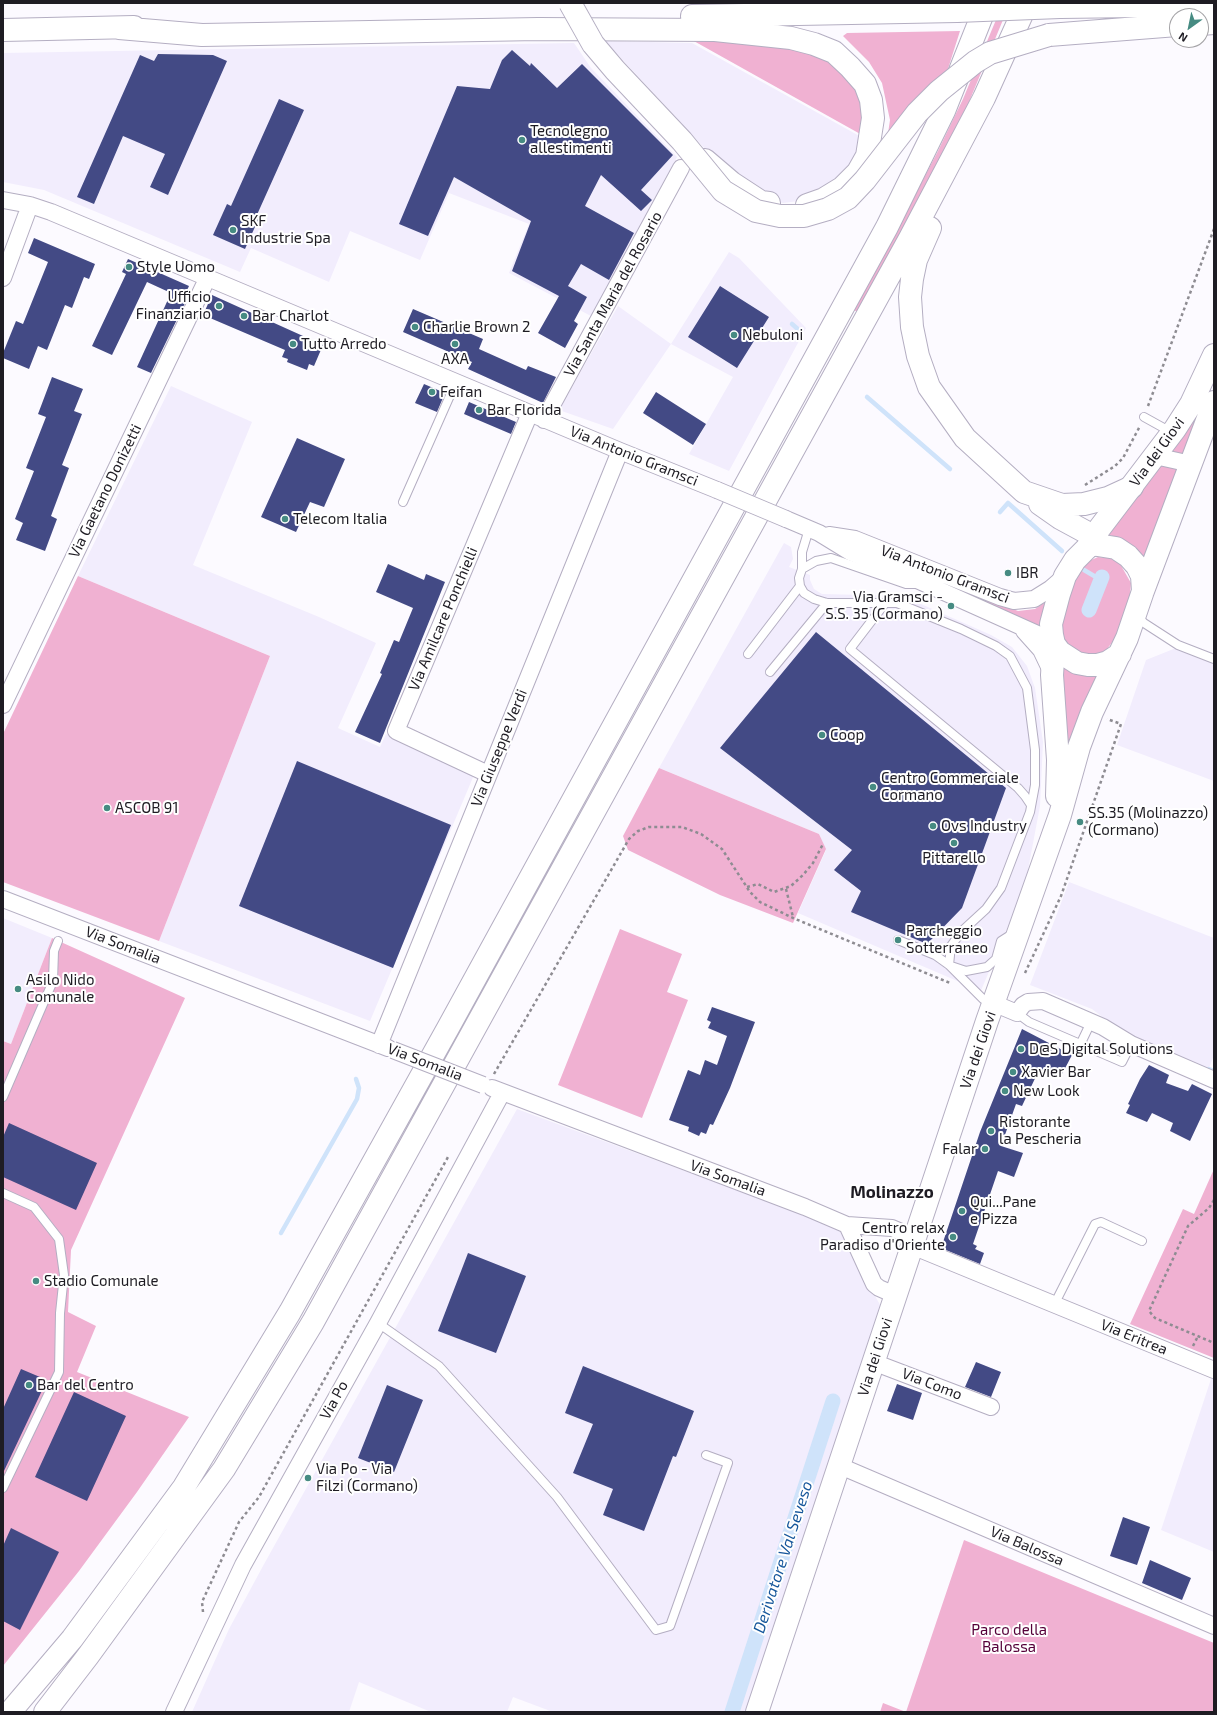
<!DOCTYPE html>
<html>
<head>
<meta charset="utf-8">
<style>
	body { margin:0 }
	#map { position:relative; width:1217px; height:1715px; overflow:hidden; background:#fcfaff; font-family:"Exo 2",sans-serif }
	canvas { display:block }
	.frame { position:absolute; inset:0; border:4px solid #1e1c23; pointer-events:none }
	.north { position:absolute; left:1169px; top:8px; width:40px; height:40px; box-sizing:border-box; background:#fff; border:1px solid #a5a4a7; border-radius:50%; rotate:213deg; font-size:11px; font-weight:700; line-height:16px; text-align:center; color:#1e1c23 }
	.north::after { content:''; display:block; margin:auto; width:14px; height:18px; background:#468b82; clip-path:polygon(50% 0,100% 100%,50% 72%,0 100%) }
</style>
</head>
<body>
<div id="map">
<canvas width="1217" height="1715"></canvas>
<div class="frame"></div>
<div class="north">N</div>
</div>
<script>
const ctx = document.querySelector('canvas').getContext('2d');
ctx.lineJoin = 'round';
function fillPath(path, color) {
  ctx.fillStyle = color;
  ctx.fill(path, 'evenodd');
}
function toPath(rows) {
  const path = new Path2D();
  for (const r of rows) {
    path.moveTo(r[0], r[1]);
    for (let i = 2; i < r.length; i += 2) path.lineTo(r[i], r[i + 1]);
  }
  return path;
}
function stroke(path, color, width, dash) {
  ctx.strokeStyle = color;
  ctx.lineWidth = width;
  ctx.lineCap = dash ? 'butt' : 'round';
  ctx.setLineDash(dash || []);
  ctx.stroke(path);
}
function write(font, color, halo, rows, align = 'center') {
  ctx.font = font + ' "Exo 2",sans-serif';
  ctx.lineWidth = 4;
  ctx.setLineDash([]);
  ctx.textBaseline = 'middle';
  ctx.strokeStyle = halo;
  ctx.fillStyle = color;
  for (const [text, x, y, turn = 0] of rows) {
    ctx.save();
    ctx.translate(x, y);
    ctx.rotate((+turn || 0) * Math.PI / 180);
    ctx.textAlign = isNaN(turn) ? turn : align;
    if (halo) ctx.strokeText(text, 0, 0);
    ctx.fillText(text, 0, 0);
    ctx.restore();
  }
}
fillPath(toPath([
	[605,41,692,43,863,138,859,158,815,199,783,203,753,194,733,179],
	[574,43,591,68,677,157,591,316,509,273,529,224,449,193,420,260,350,231,329,282,251,248,240,272,44,190,3,182,3,53],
	[729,252,739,258,806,328,729,471,689,454,733,377,671,344,613,429,559,410,618,306,671,344],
	[171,386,252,422,193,565,319,617,376,643,338,728,380,747,386,734,474,775,370,1021,159,941,270,656,78,576],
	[784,543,791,547,793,559,789,567,810,575,810,580,814,589,822,594,903,596,991,635,1012,647,1027,666,1035,688,1043,742,1040,806,1025,886,977,1000,962,983,798,913,826,850,819,834,659,768],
	[1176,648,1214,664,1214,781,1117,745,1146,660],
	[1069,882,1214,938,1214,1055,1208,1071,1127,1036,1092,1009,1030,985],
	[3,918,52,938,11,1044,3,1041],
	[517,1109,842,1229,863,1275,883,1310,749,1712,553,1712,513,1697,507,1712,431,1712,359,1682,349,1712,192,1712,229,1629,263,1566],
	[1212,1376,1214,1376,1214,1552,1161,1530]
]), '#f2edfd');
fillPath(toPath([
	[1003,3,1010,3,959,126,859,313,854,310,937,153,963,99],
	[960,31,946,75,887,140,890,120,882,83,869,62,843,36,847,33],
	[795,38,851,66,871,140,692,40],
	[1191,420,1198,423,1147,561,1138,551,1127,543,1108,534],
	[1098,557,1109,558,1119,562,1131,583,1130,595,1117,636,1107,649,1097,655,1087,656,1074,651,1061,636,1061,617,1069,592,1082,568,1089,561],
	[78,576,270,656,159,941,3,882,3,734],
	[958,587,1018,611,1035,609,1044,603,1047,606,1041,628,1038,628,1000,608,957,591],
	[1059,663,1103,675,1072,745,1067,746],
	[659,768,819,834,826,849,793,923,720,895,628,850,623,836],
	[620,929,682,954,667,992,688,1000,642,1118,558,1085],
	[52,938,185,998,71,1250,68,1312,96,1326,77,1372,189,1417,137,1492,79,1571,3,1666,3,1041,11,1044],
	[1214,1169,1214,1358,1130,1324,1183,1209,1194,1214],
	[964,1540,1214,1643,1214,1712,880,1712,883,1703,906,1712]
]), '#f0b1d2');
stroke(toPath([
	[792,324,800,331],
	[867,397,950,469],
	[1000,512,1008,503,1062,551],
	[1084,570,1101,580],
	[1209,1069,1214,1071],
	[281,1233,357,1099,359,1088,356,1079]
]), '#cfe3fa', 4.5);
stroke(toPath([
	[1089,610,1102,577],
	[732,1712,833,1401]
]), '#cfe3fa', 15);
fillPath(toPath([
	[512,50,530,66,531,63,557,88,582,64,673,155,641,190,652,200,641,211,601,175,585,206,634,233,609,280,581,264,568,286,587,297,574,321,578,324,565,348,538,333,559,296,512,271,531,221,454,177,428,236,399,224,457,86,490,89,502,60],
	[158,54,213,55,227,61,168,195,150,187,165,154,123,136,94,204,77,197,140,55,154,61],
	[279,99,304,110,256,217,259,218,245,249,213,235,227,204,231,206],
	[34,238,95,264,89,279,84,277,72,308,65,305,47,350,38,346,29,369,3,358,3,353,16,321,23,324,48,262,28,253],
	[128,259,189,286,183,299,186,301,151,373,137,367,171,293,147,282,112,355,92,346,126,274,122,272],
	[720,286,769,317,737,368,688,337],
	[212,295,323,345,314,366,309,364,307,370,287,362,288,359,282,357,285,350,203,315],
	[413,309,483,339,479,349,526,370,528,366,556,377,543,403,468,369,472,362,403,332],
	[52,377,83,389,74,411,82,414,62,465,69,468,51,516,57,519,45,551,16,540,23,523,15,519,34,471,26,468,46,417,38,414],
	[424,384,445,393,437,412,415,403],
	[656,392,706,424,693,445,643,413],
	[469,402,516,422,511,434,464,414],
	[297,438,345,459,324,507,310,502,296,532,261,517],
	[388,564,424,580,426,574,445,582,380,743,355,732,382,674,380,673,394,640,399,642,413,608,376,592],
	[816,632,1006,788,962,908,927,944,851,912,861,891,834,870,852,850,720,748],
	[297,761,451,825,393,968,239,906],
	[712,1007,755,1022,730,1088,713,1125,710,1124,706,1134,701,1132,699,1136,688,1131,689,1127,669,1120,688,1070,700,1075,705,1060,717,1065,727,1036,708,1028,711,1022,707,1020],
	[1022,1029,1072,1055,1060,1078,1039,1070,1022,1106,1016,1104,1001,1146,1023,1153,1014,1177,998,1171,973,1244,977,1246,975,1249,984,1253,980,1264,941,1248,980,1132],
	[1149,1065,1169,1075,1166,1083,1188,1091,1192,1084,1212,1094,1190,1141,1170,1131,1173,1123,1152,1113,1147,1122,1126,1113,1130,1105,1128,1104,1140,1079],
	[9,1123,97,1163,76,1210,3,1177,3,1137],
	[468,1253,526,1276,496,1353,438,1331],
	[976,1362,1001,1372,991,1397,965,1387],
	[583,1366,694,1411,676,1457,673,1456,644,1531,603,1515,613,1489,573,1473,593,1424,565,1413],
	[21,1369,47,1380,3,1473,3,1409],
	[897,1384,922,1393,913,1420,887,1411],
	[387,1385,423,1400,394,1472,358,1458],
	[74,1392,126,1416,87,1501,35,1477],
	[1123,1517,1150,1527,1137,1565,1110,1556],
	[11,1528,59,1552,20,1630,3,1621,3,1546],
	[1150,1560,1191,1578,1182,1600,1142,1583]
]), '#434a85');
const lane = toPath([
	[1144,417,1171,432],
	[403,502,456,382],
	[809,529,802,552,802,569,799,578,800,586,804,593,814,599,827,603,897,603,961,629,996,646,1010,656,1027,688,1035,750,1035,785,1030,812,1001,888,986,909,961,932,951,946,949,965],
	[802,569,816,561,831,558,906,584,915,584],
	[886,602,850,649,1018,788,1025,796,1031,805],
	[1137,616,1144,623,1178,645,1214,659],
	[748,654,800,586],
	[770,672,827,603],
	[898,940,935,955,949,965,983,999,993,1003],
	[951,966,966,971,987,967,996,959,1001,941,1012,934],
	[1017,1013,1029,1022,1122,1062,1131,1044],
	[1080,1045,1091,1022],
	[3,1097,53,981,54,951,58,941],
	[3,1193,34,1207,59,1239,64,1275,60,1313,59,1372,3,1488],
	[1054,1305,1095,1224,1101,1222,1142,1241],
	[378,1323,439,1366,557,1497,656,1630,670,1626,728,1463,706,1455]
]);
const street = toPath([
	[3,200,30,205,51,212,620,451,717,490],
	[3,278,30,205],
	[544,420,681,168],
	[1155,456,1191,464],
	[786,519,819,533,850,552,897,571,1053,641],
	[829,535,855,539,1000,597,1014,601,1034,599,1050,589,1065,576],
	[1024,631,1041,650,1051,671],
	[3,705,208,277],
	[488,774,396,731,530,413],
	[3,899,388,1048],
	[993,1003,1017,1013,1023,1005,1028,1002,1043,1001,1103,1027,1131,1044,1214,1080],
	[379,1045,620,451],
	[492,1088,805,1207,847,1225,892,1228,915,1238],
	[847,1225,874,1284,879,1288,895,1295],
	[912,1246,1214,1370],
	[873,1362,991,1407],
	[840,1466,1214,1626],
	[174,1712,243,1565,378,1323,502,1093]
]);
const secondary = toPath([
	[1091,544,1116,548,1128,556,1137,566,1142,576,1143,591],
	[1054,644,1052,675,1058,760,1057,796],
	[1120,654,1108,662,1097,665,1088,665,1077,663,1060,652,1054,644,1052,635,1051,624,1059,594,1065,576,1075,560,1091,544,1099,529,1175,429,1191,404,1214,355],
	[757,1712,987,1021,1060,815,1079,747,1092,712,1127,638,1143,591,1214,402]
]);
const highway = toPath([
	[1060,7,1214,5],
	[692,16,957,11],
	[1201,24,1214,23],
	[119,28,202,35,538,29,715,30,791,38,814,44,834,52,850,67,865,84,871,100,873,118,867,156,858,172,842,188,824,199,807,205],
	[3,30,134,27],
	[1049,35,1177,25],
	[705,160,732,183,761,202,769,203],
	[930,228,916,260,912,279,910,297,912,327,918,356,929,387,965,438,1024,492,1062,505,1084,504,1108,498,1132,487],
	[1040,504,1060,518,1084,531,1089,535,1090,546],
	[10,1712,72,1639,184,1487,290,1312,448,1028,887,227,944,111,987,3],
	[45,1712,88,1656,224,1469,313,1322,910,238,984,98,1027,3]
]);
stroke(lane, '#b4aec2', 10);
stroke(street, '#b4aec2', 18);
stroke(secondary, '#b4aec2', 24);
stroke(highway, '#b4aec2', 24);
stroke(toPath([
	[1148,406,1214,229],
	[1085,485,1115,466,1123,458,1140,426],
	[747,887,758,884,774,892,791,886,803,875,813,863,823,844],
	[786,889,793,917],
	[1025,973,1061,896,1121,724,1107,719],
	[494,1074,629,839,638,831,649,827,682,827,701,834,722,849,750,892,760,902,793,918,950,983],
	[1214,1200,1209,1208,1188,1226,1149,1311,1155,1318,1214,1343],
	[1193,1346,1198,1336],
	[203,1612,202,1602,239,1522,259,1497,448,1157]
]), '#8e8c92', 2.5, [3, 3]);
stroke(lane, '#fff', 8);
stroke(street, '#fff', 16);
stroke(secondary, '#fff', 22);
stroke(highway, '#fff', 22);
const streetBridge = toPath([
	[717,490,786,519],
	[393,1050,483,1085]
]);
const highwayBridge = toPath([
	[570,3,593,44,615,70,682,141,723,191,756,211,780,216,804,216,828,209,848,198,865,180,917,113,939,91,975,62,990,53,1049,35],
	[957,11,1060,7]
]);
stroke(streetBridge, '#b4aec2', 18, []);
stroke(highwayBridge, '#b4aec2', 24, []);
stroke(streetBridge, '#fff', 16);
stroke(highwayBridge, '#fff', 22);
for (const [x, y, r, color] of [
	[522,140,4,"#468b82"],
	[233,230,4,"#468b82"],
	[129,267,4,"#468b82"],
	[219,306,4,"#468b82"],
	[244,316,4,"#468b82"],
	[415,327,4,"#468b82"],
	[734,335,4,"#468b82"],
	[293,344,4,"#468b82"],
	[455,344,4,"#468b82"],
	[432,392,4,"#468b82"],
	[479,410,4,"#468b82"],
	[285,519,4,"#468b82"],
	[1008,573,4,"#468b82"],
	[951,606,4,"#468b82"],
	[822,735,4,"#468b82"],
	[873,787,4,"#468b82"],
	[107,808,4,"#468b82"],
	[1080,822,4,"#468b82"],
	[933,826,4,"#468b82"],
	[954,843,4,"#468b82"],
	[898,940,4,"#468b82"],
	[18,989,4,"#468b82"],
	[1021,1049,4,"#468b82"],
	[1013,1072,4,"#468b82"],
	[1005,1091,4,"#468b82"],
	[991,1131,4,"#468b82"],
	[985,1149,4,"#468b82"],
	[962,1211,4,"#468b82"],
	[953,1237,4,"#468b82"],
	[36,1281,4,"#468b82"],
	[29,1385,4,"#468b82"],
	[308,1478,4,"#468b82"]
]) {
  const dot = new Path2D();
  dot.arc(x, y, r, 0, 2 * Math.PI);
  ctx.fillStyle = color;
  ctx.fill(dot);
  stroke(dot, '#fff', 1.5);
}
write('15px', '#1e1c23', '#fff', [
	["Tecnolegno",530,131],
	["allestimenti",530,148],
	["SKF",241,221],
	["Industrie Spa",241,238],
	["Style Uomo",137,267],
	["Ufficio",211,297,"right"],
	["Finanziario",211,314,"right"],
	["Bar Charlot",252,316],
	["Charlie Brown 2",423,327],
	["Nebuloni",742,335],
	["Tutto Arredo",301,344],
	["AXA",455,359,"center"],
	["Feifan",440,392],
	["Bar Florida",487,410],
	["Telecom Italia",293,519],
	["IBR",1016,573],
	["Via Gramsci -",943,597,"right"],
	["S.S. 35 (Cormano)",943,614,"right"],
	["Coop",830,735],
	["Centro Commerciale",881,778],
	["Cormano",881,795],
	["ASCOB 91",115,808],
	["SS.35 (Molinazzo)",1088,813],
	["(Cormano)",1088,830],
	["Ovs Industry",941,826],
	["Pittarello",954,858,"center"],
	["Parcheggio",906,931],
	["Sotterraneo",906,948],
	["Asilo Nido",26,980],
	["Comunale",26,997],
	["D@S Digital Solutions",1029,1049],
	["Xavier Bar",1021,1072],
	["New Look",1013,1091],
	["Ristorante",999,1122],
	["la Pescheria",999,1139],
	["Falar",977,1149,"right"],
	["Qui...Pane",970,1202],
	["e Pizza",970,1219],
	["Centro relax",945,1228,"right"],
	["Paradiso d'Oriente",945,1245,"right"],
	["Stadio Comunale",44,1281],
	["Bar del Centro",37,1385],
	["Via Po - Via",316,1469],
	["Filzi (Cormano)",316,1486]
], 'left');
write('15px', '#1e1c23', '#fff', [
	["Via Santa Maria del Rosario",613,294,-61],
	["Via dei Giovi",1157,452,-54],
	["Via Antonio Gramsci",634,456,22],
	["Via Gaetano Donizetti",105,491,-64],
	["Via Antonio Gramsci",945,574,21],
	["Via Amilcare Ponchielli",443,619,-67],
	["Via Giuseppe Verdi",499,748,-68],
	["Via Somalia",123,945,21],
	["Via dei Giovi",978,1050,-71],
	["Via Somalia",425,1062,21],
	["Via Somalia",728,1178,20],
	["Via Eritrea",1134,1337,22],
	["Via dei Giovi",875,1357,-72],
	["Via Como",932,1384,21],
	["Via Po",334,1400,-61],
	["Via Balossa",1027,1546,23]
]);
write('15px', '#550039', '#fff', [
	["Parco della",1009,1630],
	["Balossa",1009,1647]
]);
write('italic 16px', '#16579b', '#fff', [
	["Derivatore Val Seveso",783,1557,-72]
]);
write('bold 17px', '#1e1c23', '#fff', [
	["Molinazzo",892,1192]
]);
</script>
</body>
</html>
